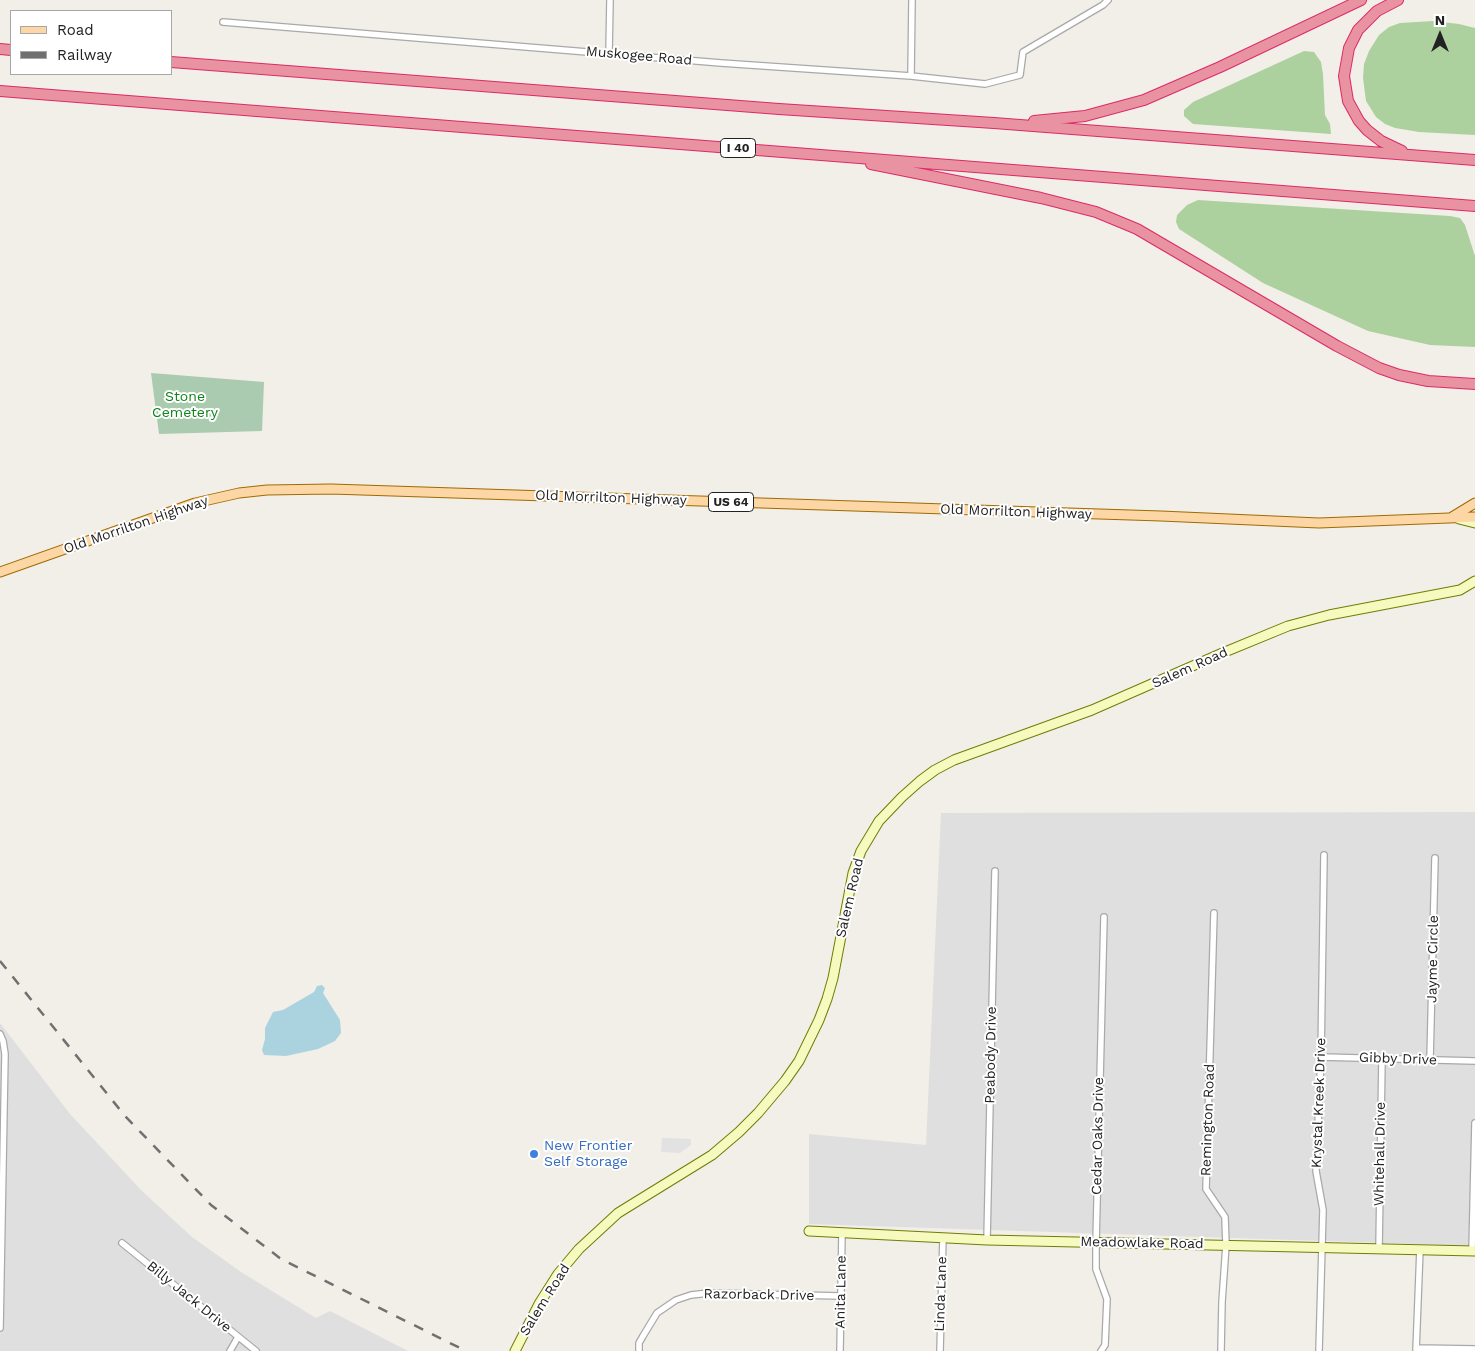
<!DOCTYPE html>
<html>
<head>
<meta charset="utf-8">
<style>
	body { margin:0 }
	#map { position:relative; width:1475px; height:1351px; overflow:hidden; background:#f2efe9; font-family:"Work Sans",sans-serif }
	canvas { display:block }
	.legend { position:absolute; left:10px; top:10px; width:162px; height:65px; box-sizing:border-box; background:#fff; border:1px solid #a7a7a7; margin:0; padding:6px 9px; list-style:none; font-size:15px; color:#222 }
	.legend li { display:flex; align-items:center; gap:10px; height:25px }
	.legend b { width:25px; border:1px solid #a7a7a7 }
	.north { position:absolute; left:1415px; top:10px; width:50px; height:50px; -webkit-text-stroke:4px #fff; paint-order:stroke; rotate:0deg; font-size:14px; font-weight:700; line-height:20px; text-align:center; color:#222 }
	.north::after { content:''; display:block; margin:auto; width:18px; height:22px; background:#222; clip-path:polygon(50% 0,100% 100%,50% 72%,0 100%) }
</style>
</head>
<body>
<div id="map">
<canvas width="1475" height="1351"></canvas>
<ul class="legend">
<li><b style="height:6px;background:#fcd6a4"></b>Road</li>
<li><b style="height:6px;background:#707070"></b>Railway</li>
</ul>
<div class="north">N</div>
</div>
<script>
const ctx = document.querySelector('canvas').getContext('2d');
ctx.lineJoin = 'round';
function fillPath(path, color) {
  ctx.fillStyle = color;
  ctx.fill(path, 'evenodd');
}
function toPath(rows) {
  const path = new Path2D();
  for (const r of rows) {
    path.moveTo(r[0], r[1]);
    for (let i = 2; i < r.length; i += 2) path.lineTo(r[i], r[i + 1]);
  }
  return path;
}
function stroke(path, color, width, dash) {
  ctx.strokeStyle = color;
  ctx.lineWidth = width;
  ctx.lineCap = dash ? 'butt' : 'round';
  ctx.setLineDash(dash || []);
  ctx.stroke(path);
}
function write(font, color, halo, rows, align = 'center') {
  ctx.font = font + ' "Work Sans",sans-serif';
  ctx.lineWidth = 4;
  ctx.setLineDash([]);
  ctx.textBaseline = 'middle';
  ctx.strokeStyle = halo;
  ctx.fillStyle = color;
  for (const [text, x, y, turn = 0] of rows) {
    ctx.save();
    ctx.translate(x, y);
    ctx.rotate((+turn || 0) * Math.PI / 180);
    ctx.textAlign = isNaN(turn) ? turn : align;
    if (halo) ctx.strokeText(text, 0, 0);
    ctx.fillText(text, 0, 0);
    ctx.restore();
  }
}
fillPath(toPath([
	[1475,812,1475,1246,809,1224,809,1134,926,1145,941,813],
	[0,1023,70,1114,142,1191,192,1237,241,1272,316,1318,330,1311,408,1351,0,1351]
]), '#e0dfdf');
fillPath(toPath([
	[1433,21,1459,24,1475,28,1475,135,1419,132,1395,128,1385,124,1376,117,1366,101,1363,78,1364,64,1369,51,1379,35,1389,27,1400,23],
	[1304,51,1314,52,1321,62,1323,74,1325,115,1330,124,1331,134,1193,124,1184,116,1184,110,1193,102],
	[1198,200,1450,216,1460,218,1465,225,1475,256,1475,347,1430,345,1368,331,1263,283,1179,229,1176,222,1177,215,1187,205]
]), '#add19e');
fillPath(toPath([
	[151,373,264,382,262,431,159,434]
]), '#aacbaf');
fillPath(toPath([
	[662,1138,691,1139,691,1145,680,1153,661,1152]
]), '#e2e2e2');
fillPath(toPath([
	[322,985,325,988,323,993,340,1020,341,1033,335,1041,318,1049,286,1056,264,1055,262,1050,265,1039,265,1028,273,1012,283,1010,314,992,317,986]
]), '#aad3df');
const street = toPath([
	[223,22,721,63,911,76,985,84,1020,75,1023,52,1103,5,1108,0],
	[609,53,610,0],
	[911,76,912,0],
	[1214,913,1206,1189,1225,1217,1226,1245,1222,1302,1221,1351],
	[0,1034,3,1041,5,1054,0,1328],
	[1321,1057,1475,1061],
	[1430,1060,1435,858],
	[987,1240,995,871],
	[122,1243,256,1351],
	[1379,1249,1382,1058],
	[1472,1251,1475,1123],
	[1416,1348,1475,1349],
	[230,1351,238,1337],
	[639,1351,639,1343,643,1336,657,1313,676,1300,691,1295,709,1293,841,1296],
	[840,1351,842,1232],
	[940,1351,943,1237],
	[1101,1351,1105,1345,1107,1299,1096,1269,1096,1243,1104,917],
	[1319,1351,1323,1210,1316,1171,1321,1057,1324,855],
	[1416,1351,1420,1249]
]);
const secondary = toPath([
	[1459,519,1475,523],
	[809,1231,987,1240,1475,1251],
	[515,1351,539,1304,558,1274,579,1249,618,1213,712,1155,739,1132,758,1113,785,1081,799,1061,819,1020,827,999,833,978,853,873,861,851,879,821,902,797,920,781,935,770,954,760,1092,710,1220,654,1288,626,1329,615,1460,590,1475,581]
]);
const primary = toPath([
	[1452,517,1475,503],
	[0,572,195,503,239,493,267,490,331,489,1161,516,1319,523,1475,517]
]);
const highway = toPath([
	[1398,0,1377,11,1358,30,1349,48,1344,76,1348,101,1359,121,1367,130,1381,141,1402,151],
	[0,49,11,50],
	[171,62,779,109,994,123,1475,160],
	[0,91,1475,206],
	[1034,121,1085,116,1144,100,1220,67,1361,0],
	[871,164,1041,198,1096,212,1137,229,1337,346,1379,368,1399,375,1428,381,1475,384]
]);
stroke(street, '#a9a9a9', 8);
stroke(secondary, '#707d05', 11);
stroke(primary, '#a06b00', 11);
stroke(highway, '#dc2a67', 12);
stroke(street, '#fff', 5.5);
stroke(secondary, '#f7fabf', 9);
stroke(primary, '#fcd6a4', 9);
stroke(highway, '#e892a2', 10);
stroke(toPath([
	[0,961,125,1116,211,1205,281,1259,466,1351]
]), '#707070', 2.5, [10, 10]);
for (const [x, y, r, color] of [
	[534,1154,5,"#3f7fe0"]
]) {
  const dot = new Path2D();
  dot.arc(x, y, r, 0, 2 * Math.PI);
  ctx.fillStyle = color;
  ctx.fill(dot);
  stroke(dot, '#fff', 2);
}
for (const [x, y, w] of [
	[738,148,35],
	[731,502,45]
]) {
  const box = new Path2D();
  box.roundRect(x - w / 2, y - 9.5, w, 19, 4);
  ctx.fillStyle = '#fff';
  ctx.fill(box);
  stroke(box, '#222', 1);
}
write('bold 12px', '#222', null, [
	["I 40",738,148],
	["US 64",731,502]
]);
write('14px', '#222', '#fff', [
	["Muskogee Road",639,56,5],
	["Old Morrilton Highway",611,498,2],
	["Old Morrilton Highway",1016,512,2],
	["Old Morrilton Highway",136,525,-19],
	["Salem Road",1190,668,-24],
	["Salem Road",850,898,-77],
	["Jayme Circle",1433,959,-89],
	["Peabody Drive",991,1055,-89],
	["Gibby Drive",1398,1059,2],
	["Krystal Kreek Drive",1319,1103,-88],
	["Remington Road",1208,1120,-88],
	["Cedar Oaks Drive",1098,1136,-89],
	["Whitehall Drive",1380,1154,-89],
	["Meadowlake Road",1142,1243,1],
	["Anita Lane",841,1292,-89],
	["Linda Lane",941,1294,-88],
	["Razorback Drive",759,1295,1],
	["Billy Jack Drive",189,1297,39],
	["Salem Road",545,1300,-58]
]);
write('14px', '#0c8416', '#fff', [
	["Stone",185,397],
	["Cemetery",185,413]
]);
write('14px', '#366cbe', '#fff', [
	["New Frontier",544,1146],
	["Self Storage",544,1162]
], 'left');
</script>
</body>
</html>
